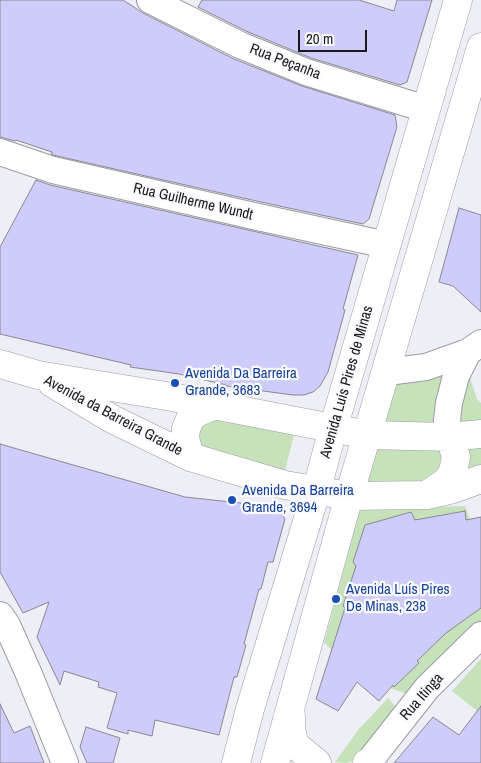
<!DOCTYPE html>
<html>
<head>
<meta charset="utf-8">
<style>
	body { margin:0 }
	#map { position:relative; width:481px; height:763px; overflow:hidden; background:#edeef6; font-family:"Archivo Narrow",sans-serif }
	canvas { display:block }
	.scale { position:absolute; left:298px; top:30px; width:69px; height:22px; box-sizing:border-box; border:2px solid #1a1a1d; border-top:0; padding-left:6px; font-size:15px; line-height:18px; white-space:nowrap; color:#1a1a1d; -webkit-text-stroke:4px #fbfbff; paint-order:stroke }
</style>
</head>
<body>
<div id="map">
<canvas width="481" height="763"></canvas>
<div class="scale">20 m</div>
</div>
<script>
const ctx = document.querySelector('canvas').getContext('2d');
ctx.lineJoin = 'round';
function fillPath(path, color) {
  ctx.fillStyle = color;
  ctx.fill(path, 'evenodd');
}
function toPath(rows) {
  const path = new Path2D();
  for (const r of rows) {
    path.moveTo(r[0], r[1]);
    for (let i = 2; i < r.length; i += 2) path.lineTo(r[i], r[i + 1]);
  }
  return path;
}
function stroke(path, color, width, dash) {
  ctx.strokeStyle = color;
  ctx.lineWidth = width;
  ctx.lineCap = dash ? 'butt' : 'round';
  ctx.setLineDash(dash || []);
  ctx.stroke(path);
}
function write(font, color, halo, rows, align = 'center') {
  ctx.font = font + ' "Archivo Narrow",sans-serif';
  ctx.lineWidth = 4.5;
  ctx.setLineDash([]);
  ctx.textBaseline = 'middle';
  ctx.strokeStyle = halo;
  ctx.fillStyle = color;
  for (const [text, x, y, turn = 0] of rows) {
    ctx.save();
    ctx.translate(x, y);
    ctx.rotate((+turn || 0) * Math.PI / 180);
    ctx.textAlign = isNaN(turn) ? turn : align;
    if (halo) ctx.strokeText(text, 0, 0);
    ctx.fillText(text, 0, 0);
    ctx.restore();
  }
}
fillPath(toPath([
	[456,366,439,431,382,427,394,377],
	[470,378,477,399,481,403,481,430,458,437,461,380],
	[208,414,296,426,283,479,196,455,197,422],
	[378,440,442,443,446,468,422,488,367,488,374,450],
	[481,443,481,470,464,478,461,452],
	[465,506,481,550,481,625,407,694,390,688,376,687,324,643,360,509],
	[481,659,481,714,452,691],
	[388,698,402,714,366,757,346,763,335,762,359,729]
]), '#c6e2bb');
const building = toPath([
	[0,0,123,0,143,13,234,59,302,86,395,115,397,127,369,219,363,224,261,202,57,156,51,154,52,152,16,140,15,141,0,137,0,0],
	[202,0,359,0,394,11,397,0,432,0,407,82,400,85,311,58,246,31,198,7,202,0],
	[36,180,50,185,358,255,343,309,345,310,328,372,320,386,313,392,304,395,293,395,226,386,226,385,179,374,130,367,131,365,0,334,0,247,36,180],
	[459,208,481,215,481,312,453,286,439,282,459,208],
	[0,444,185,497,277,507,285,519,273,562,268,562,261,589,259,589,244,644,246,645,237,677,234,677,219,735,155,720,152,736,128,730,128,734,107,728,117,693,98,687,99,682,64,671,60,685,37,637,49,602,23,613,0,572,0,444],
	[465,511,466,520,481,517,481,608,446,633,417,661,419,663,394,687,393,685,379,701,357,682,338,711,316,699,345,608,343,606,356,566,353,562,365,525,411,512,415,520,465,511],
	[0,704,14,733,30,726,44,763,0,763,0,704],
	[481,706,481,763,394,763,433,717,459,735,481,706],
	[86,727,120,738,113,763,87,763,80,747,86,727]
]);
fillPath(building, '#ceccfa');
stroke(building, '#898990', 1);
const minor = toPath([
	[150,0,240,45,306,72,426,109],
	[0,152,53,170,258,217,387,245],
	[387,372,426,367,468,352,481,343],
	[450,437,447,420,449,403,456,376,468,352],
	[0,615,7,625,28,672,65,763],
	[368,763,427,688,481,635]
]);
const secondary = toPath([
	[0,364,38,375,172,397,368,435,450,437,481,434],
	[52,383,112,419,190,457,285,485,349,496,427,495,453,489,481,479],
	[190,457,185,438,186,429,190,419,196,413,215,405],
	[428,494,446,482,453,472,456,457,450,437],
	[291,716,291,727,294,744,317,763],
	[236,763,250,709,316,492,333,429,458,0],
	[275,763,349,496,481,47],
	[367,763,368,763]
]);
stroke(minor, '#9a9ba3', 28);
stroke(secondary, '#9a9ba3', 29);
stroke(minor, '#fff', 26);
stroke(secondary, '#fff', 28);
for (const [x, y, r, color] of [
	[175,383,5,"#1a4fb4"],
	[232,500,5,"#1a4fb4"],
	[336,599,5,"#1a4fb4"]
]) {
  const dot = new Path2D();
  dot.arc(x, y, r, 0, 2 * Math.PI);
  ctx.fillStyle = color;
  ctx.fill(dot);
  stroke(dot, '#fbfbff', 2);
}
write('15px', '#1a1a1d', '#fbfbff', [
	["Rua Peçanha",285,62,21],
	["Rua Guilherme Wundt",193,202,13],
	["Avenida Luís Pires de Minas",347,382,-74],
	["Avenida da Barreira Grande",113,416,28],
	["Rua Itinga",422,697,-49]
]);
write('15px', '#164399', '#fbfbff', [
	["Avenida Da Barreira",185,374],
	["Grande, 3683",185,391],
	["Avenida Da Barreira",242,491],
	["Grande, 3694",242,508],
	["Avenida Luís Pires",346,590],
	["De Minas, 238",346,607]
], 'left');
</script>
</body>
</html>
